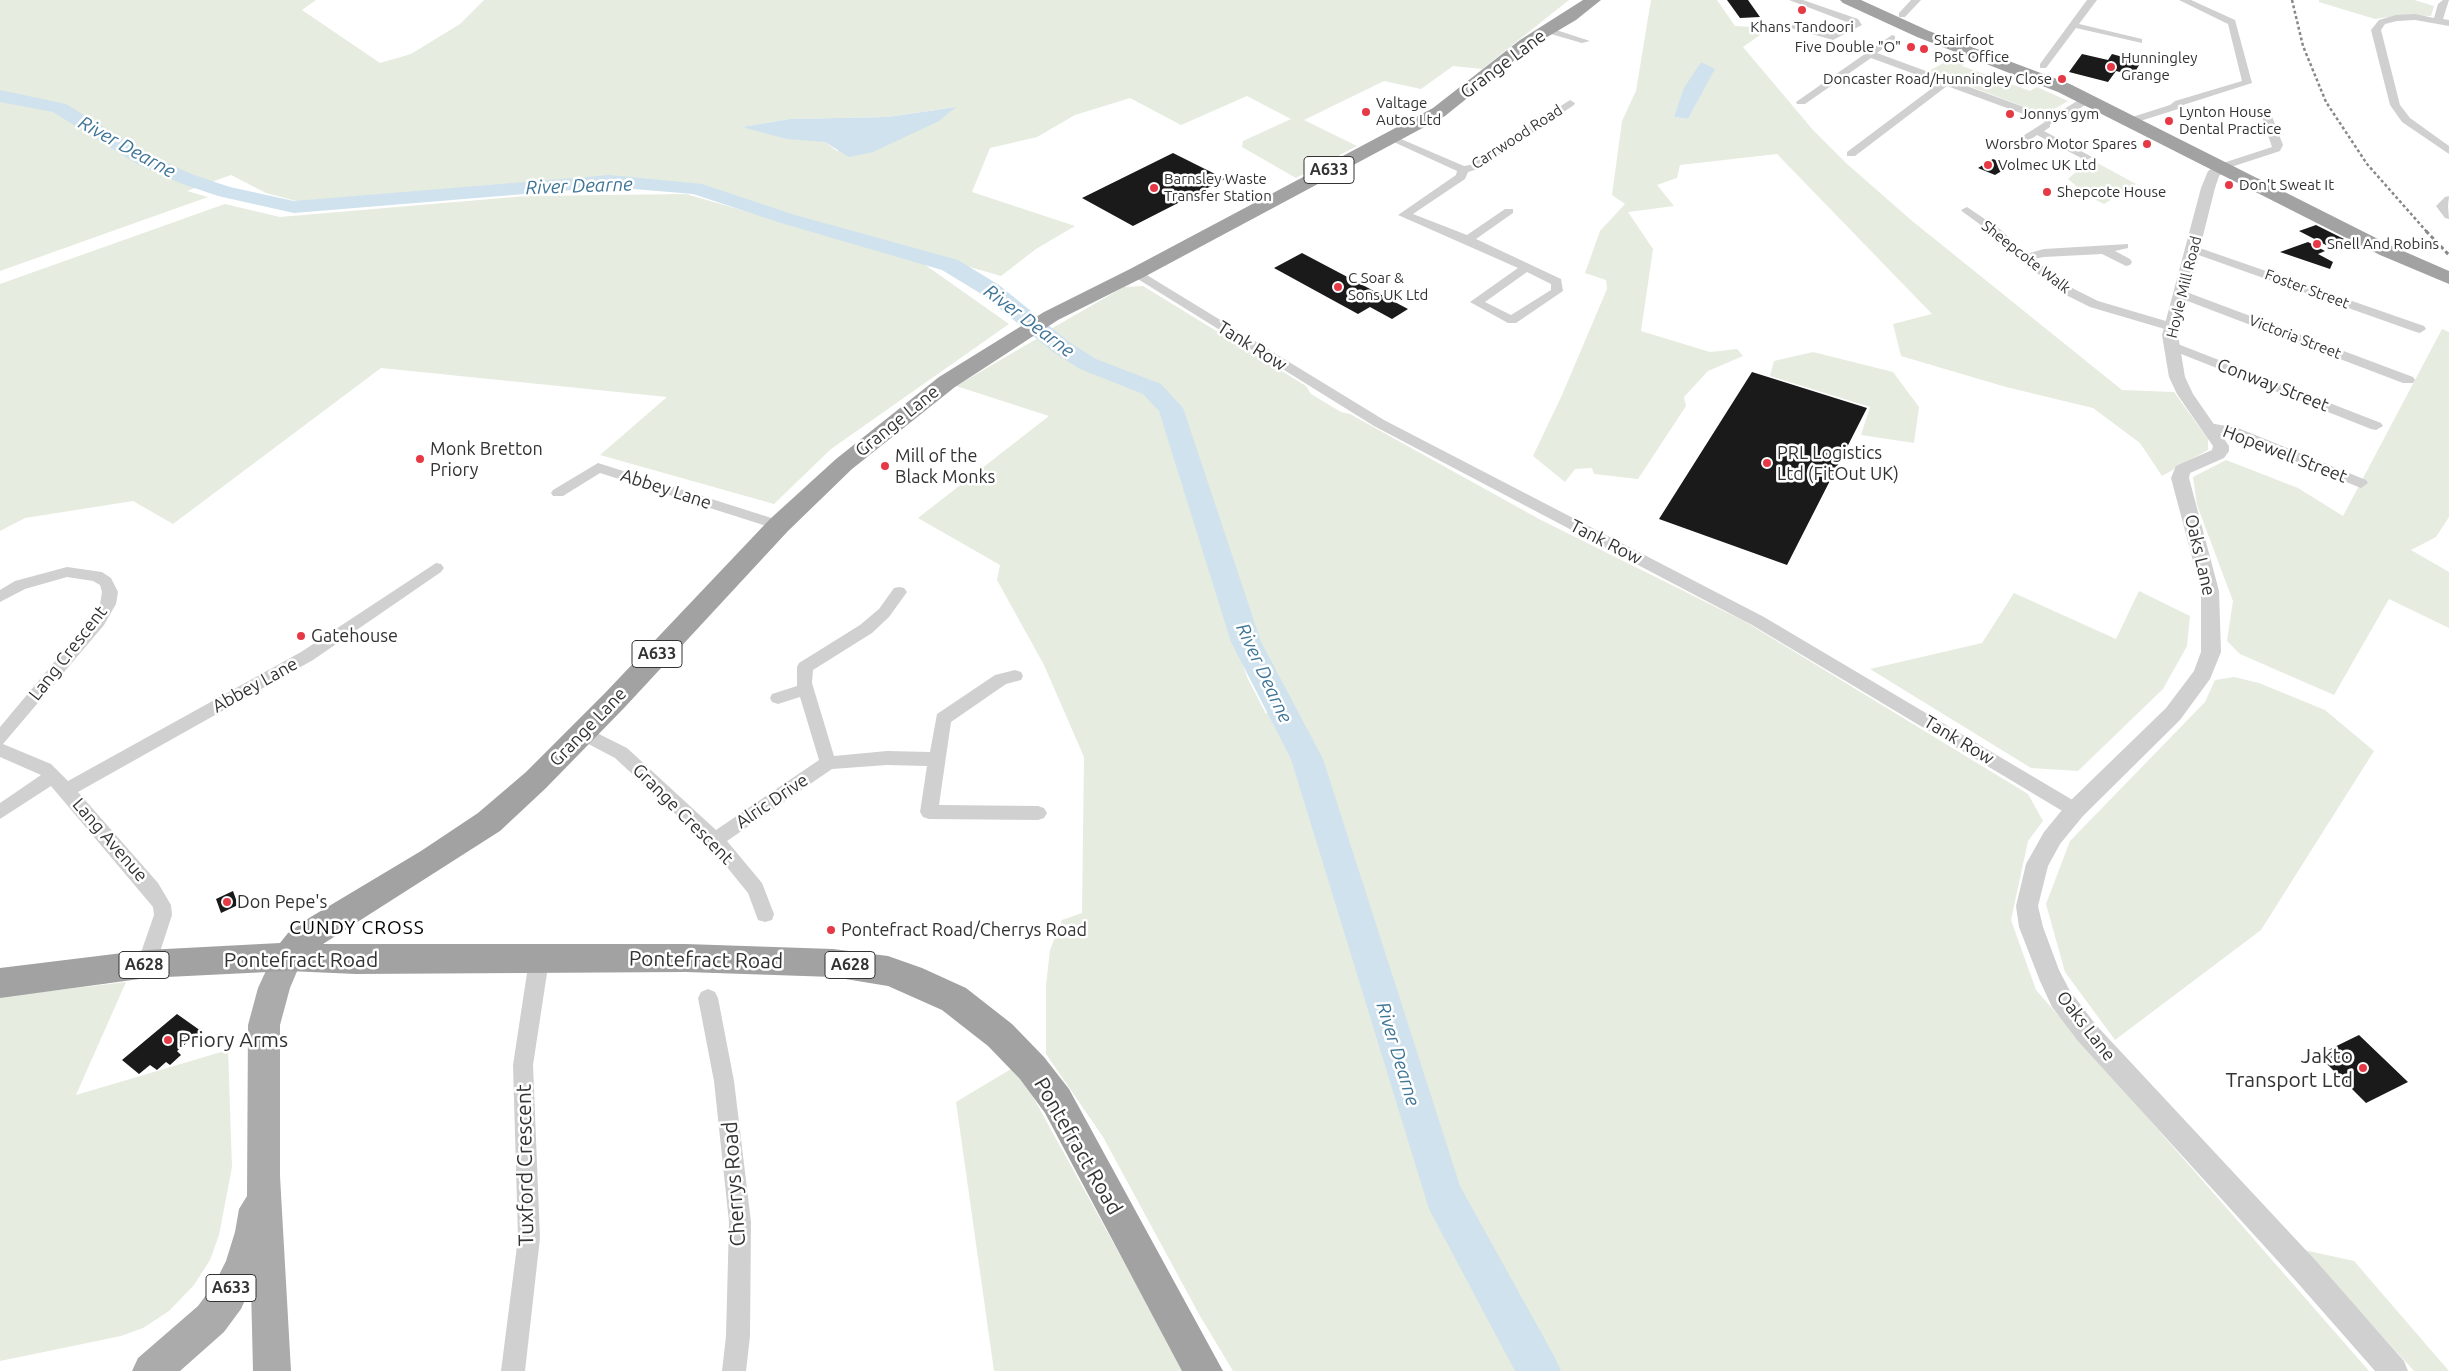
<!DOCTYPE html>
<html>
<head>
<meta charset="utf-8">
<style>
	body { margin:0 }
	canvas { display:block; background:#fff }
</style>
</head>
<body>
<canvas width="2449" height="1371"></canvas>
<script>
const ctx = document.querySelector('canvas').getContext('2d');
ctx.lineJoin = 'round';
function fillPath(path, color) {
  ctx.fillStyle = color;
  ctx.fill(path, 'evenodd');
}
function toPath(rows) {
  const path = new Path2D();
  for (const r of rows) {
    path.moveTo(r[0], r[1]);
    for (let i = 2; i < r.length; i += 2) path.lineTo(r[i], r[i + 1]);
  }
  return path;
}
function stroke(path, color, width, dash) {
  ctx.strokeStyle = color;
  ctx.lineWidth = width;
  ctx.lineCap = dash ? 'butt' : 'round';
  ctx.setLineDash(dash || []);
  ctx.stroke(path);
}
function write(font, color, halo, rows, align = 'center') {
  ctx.font = font + ' Ubuntu,sans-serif';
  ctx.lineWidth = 5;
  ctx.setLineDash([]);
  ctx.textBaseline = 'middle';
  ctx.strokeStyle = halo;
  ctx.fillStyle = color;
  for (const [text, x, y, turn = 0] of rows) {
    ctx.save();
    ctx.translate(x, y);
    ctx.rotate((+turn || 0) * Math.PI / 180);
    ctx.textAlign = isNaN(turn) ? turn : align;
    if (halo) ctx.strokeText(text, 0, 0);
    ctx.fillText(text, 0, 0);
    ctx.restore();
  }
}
fillPath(toPath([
	[0,0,316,0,302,10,380,63,411,54,460,24,484,0,1569,0,1482,69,1453,66,1421,89,1384,81,1304,120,1357,146,1296,178,1242,147,1243,141,1291,119,1247,96,1181,125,1130,98,1075,115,1037,137,990,148,972,192,1075,226,1036,249,1001,276,695,188,610,178,300,202,266,193,231,175,187,191,208,197,0,271],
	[955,107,837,151,825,142,743,127,790,119,888,117],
	[1651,0,1717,0,1735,26,1770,28,1743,47,1813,130,1846,163,1911,220,2122,390,2174,392,2208,439,2208,450,2162,476,2140,443,2093,408,2006,387,1901,356,1893,324,1932,314,1777,154,1680,165,1677,178,1657,185,1674,206,1628,212,1653,249,1641,331,1710,352,1737,349,1743,356,1708,371,1684,397,1686,406,1638,479,1594,474,1592,468,1575,469,1565,482,1533,456,1562,395,1607,289,1606,280,1585,273,1600,231,1625,204,1612,195,1622,121,1636,91],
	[1701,62,1714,70,1688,119,1674,117],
	[2319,0,2414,0,2434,6,2431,16,2403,15,2375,19,2319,2],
	[1954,57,1966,62,1962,66,2030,91,2037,87,2068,101,2049,112,2038,112,1929,71],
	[2090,159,2136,184,2104,204,2088,196,2068,179],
	[686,194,921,262,1009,324,831,449,774,504,600,455,667,397,381,368,173,524,133,501,25,518,0,531,0,284,225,204,280,217,526,196],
	[1143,286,1306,386,1311,394,1341,412,1350,414,1539,519,1744,621,2028,794,2043,821,2028,841,2011,920,2036,990,2369,1371,1233,1371,1200,1316,1103,1137,1046,1054,1046,985,1050,950,1062,920,1082,913,1084,757,1044,665,997,580,1000,565,918,518,1049,416,956,386,1038,338,1077,366,1145,392,1166,421,1188,498,1247,677,1266,714,1280,695,1254,641,1176,406,1156,385,1092,360,1061,344,1049,330,1124,287],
	[2442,329,2449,332,2449,517,2436,537,2411,550,2449,572,2449,628,2389,599,2334,695,2240,654,2227,641,2233,601,2197,505,2193,477,2226,460,2298,488,2343,516],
	[1813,352,1893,372,1919,407,1914,443,1861,435,1870,407,1770,376,1774,361],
	[2139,591,2190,616,2187,646,2163,689,2078,771,2031,768,1870,669,1982,643,2014,593,2116,639],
	[2234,677,2259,683,2325,710,2374,751,2261,930,2115,1040,2065,972,2046,904,2070,841,2205,702,2215,680],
	[126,982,76,1095,228,1050,232,1167,219,1235,210,1260,194,1285,169,1311,143,1328,121,1336,0,1361,0,997],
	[1016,1066,1184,1371,994,1371,956,1102],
	[2304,1250,2354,1261,2449,1371,2414,1371]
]), '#e6ecdf');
fillPath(toPath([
	[1701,62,1715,69,1688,119,1674,117,1684,88],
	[956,107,939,121,873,152,849,157,825,142,787,139,742,127,790,119,888,117]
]), '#cfe2ee');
fillPath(toPath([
	[0,90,66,104,151,156,194,175,230,187,294,201,610,175,702,184,795,215,958,260,999,285,1069,342,1096,359,1161,384,1183,408,1261,642,1323,759,1460,1186,1554,1356,1561,1371,1515,1371,1429,1209,1291,759,1231,642,1159,411,1143,394,1080,369,1053,352,983,295,942,270,781,223,693,194,610,187,294,213,218,196,180,183,137,164,53,112,0,102,0,90]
]), '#cfe2ee');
fillPath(toPath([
	[1727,0,1748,0,1760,17,1740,18],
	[2082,54,2108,60,2112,54,2141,62,2133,75,2116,71,2108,82,2069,72],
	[1173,153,1225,179,1133,226,1082,198],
	[1993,159,2010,166,1995,175,1978,168],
	[2316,225,2344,239,2326,245,2299,231],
	[2308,242,2325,251,2318,254,2333,262,2330,269,2280,252],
	[1302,253,1408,309,1392,319,1370,307,1358,314,1274,268],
	[1752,372,1867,408,1787,565,1659,519],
	[233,891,238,905,221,913,216,899],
	[177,1014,201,1031,177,1051,181,1055,170,1065,166,1062,157,1070,150,1065,139,1074,122,1060],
	[2359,1035,2408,1082,2366,1103,2318,1055]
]), '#1a1a1a');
fillPath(toPath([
	[1789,0,1803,0,1858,19,1862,25,1833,40,1787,27,1785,25,1790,22,1832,34,1852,24,1789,0],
	[1911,0,1921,0,1905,17,1899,17,1899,13,1911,0],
	[2087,0,2097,0,2079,24,2142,39,2142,43,2076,28,2046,68,2040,68,2040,64,2087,0],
	[2179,0,2191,0,2235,20,2252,83,2183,105,2178,109,2134,123,2126,123,2126,119,2170,105,2175,101,2242,81,2228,24,2179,0],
	[2443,0,2449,0,2443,19,2449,20,2449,26,2415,20,2397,21,2385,24,2381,30,2400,105,2410,118,2449,146,2449,154,2402,122,2390,105,2371,30,2379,20,2396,15,2415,14,2434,18,2438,4,2443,0],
	[1544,28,1550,28,1590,41,1582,43,1544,32,1544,28],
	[1892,35,1895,36,1895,40,1877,53,2051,117,2082,98,2090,98,2090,102,2056,123,2050,124,2050,127,2044,131,2092,157,2087,160,2083,159,2037,135,2023,145,2015,145,2015,141,2045,122,1947,86,1855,156,1847,156,1847,152,1939,83,1871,58,1805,104,1797,104,1796,102,1892,35],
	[1570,100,1575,103,1574,105,1478,169,1468,172,1465,179,1413,214,1467,235,1505,209,1513,209,1513,213,1476,239,1561,279,1563,291,1516,323,1508,323,1470,302,1518,268,1398,215,1456,175,1457,171,1385,138,1390,135,1394,136,1464,166,1470,165,1570,100],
	[1527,272,1551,284,1551,290,1511,315,1485,302,1527,272],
	[2266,111,2271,114,2283,145,2280,151,2225,169,2217,169,2217,165,2272,147,2261,114,2266,111],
	[2449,196,2448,206,2449,219,2445,218,2436,206,2445,197,2449,196],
	[1967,207,2001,230,2026,254,2044,249,2128,244,2128,248,2115,251,2130,259,2132,262,2130,265,2126,266,2102,254,2044,257,2033,259,2074,289,2098,301,2176,324,2178,327,2172,331,2168,330,2090,307,2066,295,2020,260,1993,234,1963,212,1961,210,1967,207],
	[2194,246,2424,326,2426,329,2420,333,2416,332,2190,252,2190,248,2194,246],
	[1137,269,1384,420,1764,617,2081,805,2084,810,2081,815,2075,817,2069,815,1752,625,1374,426,1133,276,1131,273,1133,270,1137,269],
	[2181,290,2413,377,2415,380,2413,383,2403,383,2177,297,2175,294,2177,291,2181,290],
	[2170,341,2381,423,2383,426,2376,430,2371,429,2166,348,2164,345,2166,342,2170,341],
	[2209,423,2238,428,2366,480,2368,483,2361,488,2356,486,2230,435,2204,430,2202,427,2209,423],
	[598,463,784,522,786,525,779,530,600,473,563,496,553,496,551,493,553,490,598,463],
	[436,563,441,564,444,568,441,572,313,660,78,792,158,883,171,905,172,915,154,970,147,973,140,970,137,964,154,915,153,907,51,786,0,819,0,803,41,775,0,757,0,727,92,617,100,604,102,592,100,585,93,581,67,577,25,589,0,602,0,590,15,581,67,567,102,572,111,578,118,592,116,604,104,625,3,744,51,764,68,781,301,652,436,563],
	[899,587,904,588,907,592,889,617,872,633,813,670,812,683,834,756,887,751,930,752,937,714,995,675,1015,670,1021,672,1023,676,1021,680,1006,684,951,722,939,805,1038,806,1044,808,1047,813,1044,818,1038,820,929,819,923,817,920,812,927,766,887,765,832,769,727,841,762,883,774,914,772,920,765,922,758,920,748,893,709,845,615,758,577,738,575,733,577,728,583,726,627,748,716,830,819,760,800,697,778,704,772,702,770,698,772,694,797,686,797,667,799,663,860,625,879,609,894,588,899,587],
	[539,951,546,954,549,960,533,1065,540,1238,525,1371,501,1371,518,1238,513,1065,529,960,532,954,539,951],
	[708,989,715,992,718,998,734,1081,751,1222,750,1336,746,1371,722,1371,726,1336,729,1222,714,1081,698,998,701,992,708,989]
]), '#d0d0d0');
fillPath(toPath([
	[2221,163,2228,167,2219,176,2215,188,2178,335,2185,377,2193,394,2229,446,2229,451,2224,458,2190,473,2189,478,2219,591,2221,652,2210,679,2180,720,2083,816,2060,844,2048,866,2038,906,2043,927,2059,970,2070,991,2096,1025,2316,1261,2404,1361,2408,1371,2375,1371,2296,1281,2078,1041,2052,1007,2040,981,2019,927,2016,906,2026,864,2044,832,2067,804,2166,708,2194,671,2201,652,2201,591,2171,478,2176,466,2212,450,2213,446,2177,394,2169,377,2162,335,2201,188,2208,171,2221,163]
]), '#d0d0d0');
fillPath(toPath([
	[288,943,299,947,303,957,290,988,280,1025,280,1176,291,1371,253,1371,251,1287,241,1309,224,1332,180,1371,132,1371,138,1358,198,1306,215,1283,226,1261,235,1232,239,1209,247,1196,248,1025,258,988,277,947,288,943]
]), '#ababab');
fillPath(toPath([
	[1583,0,1601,0,1576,20,1532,46,1445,116,1144,277,1058,320,955,387,852,469,788,531,625,707,546,788,500,831,323,944,686,944,833,949,888,956,922,968,966,988,1012,1024,1044,1057,1069,1089,1223,1371,1182,1371,1045,1113,1020,1079,988,1046,942,1010,888,986,833,977,686,972,356,974,288,971,147,978,0,998,0,968,147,950,280,943,288,933,309,918,421,851,478,813,526,772,605,693,770,519,836,459,939,377,1044,312,1130,269,1433,108,1520,40,1583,0],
	[1840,0,1861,0,1929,31,2070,84,2394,247,2449,271,2449,284,2380,255,2058,92,1917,37,1843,3,1840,0]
]), '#a2a2a2');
stroke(toPath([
	[2292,0,2303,46,2326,102,2367,164,2427,232]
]), '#888', 2.5, [3, 2.5]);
stroke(toPath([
	[2426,231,2449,255]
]), '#888', 3, [4, 3]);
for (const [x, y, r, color] of [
	[1802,10,5,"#e63946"],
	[1911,47,5,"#e63946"],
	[1924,49,5,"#e63946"],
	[2111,67,5,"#e63946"],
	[2062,79,5,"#e63946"],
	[1366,112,5,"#e63946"],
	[2010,114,5,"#e63946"],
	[2169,121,5,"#e63946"],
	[2147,144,5,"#e63946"],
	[1988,165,5,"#e63946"],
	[2229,185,5,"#e63946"],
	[1154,188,5,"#e63946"],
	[2047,192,5,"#e63946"],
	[2317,244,5,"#e63946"],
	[1338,287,5,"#e63946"],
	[420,459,5,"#e63946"],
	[1767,463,5,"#e63946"],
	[885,466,5,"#e63946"],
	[301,636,5,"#e63946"],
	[227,902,5,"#e63946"],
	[831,930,5,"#e63946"],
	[168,1040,5,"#e63946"],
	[2363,1068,5,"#e63946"]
]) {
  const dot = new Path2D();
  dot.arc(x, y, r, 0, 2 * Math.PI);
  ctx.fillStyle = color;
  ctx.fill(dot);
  stroke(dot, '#fff', 2);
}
write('15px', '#333', '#fff', [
	["Khans Tandoori",1802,27,"center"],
	["Stairfoot",1934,40],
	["Post Office",1934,57],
	["Five Double \"O\"",1901,47,"right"],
	["Hunningley",2121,58],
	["Grange",2121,75],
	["Doncaster Road/Hunningley Close",2052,79,"right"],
	["Valtage",1376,103],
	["Autos Ltd",1376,120],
	["Lynton House",2179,112],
	["Dental Practice",2179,129],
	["Jonnys gym",2020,114],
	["Worsbro Motor Spares",2137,144,"right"],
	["Volmec UK Ltd",1998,165],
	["Barnsley Waste",1164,179],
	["Transfer Station",1164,196],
	["Don't Sweat It",2239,185],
	["Shepcote House",2057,192],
	["Snell And Robins",2327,244],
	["C Soar &",1348,278],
	["Sons UK Ltd",1348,295]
], 'left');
write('15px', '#333', '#fff', [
	["Carrwood Road",1517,137,-33],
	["Sheepcote Walk",2026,257,38],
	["Hoyle Mill Road",2184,287,-76],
	["Foster Street",2307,289,20],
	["Victoria Street",2295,337,21]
]);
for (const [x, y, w] of [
	[1329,170,50],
	[657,654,50],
	[144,965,50],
	[850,965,50],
	[231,1288,50]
]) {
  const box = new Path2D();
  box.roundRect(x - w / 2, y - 13.5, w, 27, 4);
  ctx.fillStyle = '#fff';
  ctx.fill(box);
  stroke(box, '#333', 1);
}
write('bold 16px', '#333', null, [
	["A633",1329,170],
	["A633",657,654],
	["A628",144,965],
	["A628",850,965],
	["A633",231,1288]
]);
write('18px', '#333', '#fff', [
	["Grange Lane",1503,64,-37],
	["Tank Row",1252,346,32],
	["Conway Street",2273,385,21],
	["Grange Lane",897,421,-39],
	["Hopewell Street",2285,454,21],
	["Abbey Lane",666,489,18],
	["Tank Row",1606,542,27],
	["Oaks Lane",2200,555,77],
	["Lang Crescent",68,653,-52],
	["Abbey Lane",255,685,-29],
	["Grange Lane",588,727,-46],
	["Tank Row",1959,740,31],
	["Alric Drive",772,801,-34],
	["Grange Crescent",683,814,45],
	["Lang Avenue",110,840,49],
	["Oaks Lane",2086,1026,52]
]);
write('18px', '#333', '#fff', [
	["Monk Bretton",430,449],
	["Priory",430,470],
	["PRL Logistics",1777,453],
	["Ltd (FitOut UK)",1777,474],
	["Mill of the",895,456],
	["Black Monks",895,477],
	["Gatehouse",311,636],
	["Don Pepe's",237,902],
	["Pontefract Road/Cherrys Road",841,930]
], 'left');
write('italic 19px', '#3f7597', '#fff', [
	["River Dearne",127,147,29],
	["River Dearne",579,186,-2],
	["River Dearne",1029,321,37],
	["River Dearne",1264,673,65],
	["River Dearne",1398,1054,73]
]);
ctx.letterSpacing = '1px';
write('19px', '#000', '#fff', [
	["CUNDY CROSS",357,928]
]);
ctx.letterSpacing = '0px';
write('21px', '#333', '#fff', [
	["Pontefract Road",301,960],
	["Pontefract Road",706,960,1],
	["Pontefract Road",1078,1146,60],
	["Tuxford Crescent",525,1165,-91],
	["Cherrys Road",734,1184,-94]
]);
write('21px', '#333', '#fff', [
	["Priory Arms",178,1040],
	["Jakto",2353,1056,"right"],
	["Transport Ltd",2353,1080,"right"]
], 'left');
</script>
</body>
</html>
